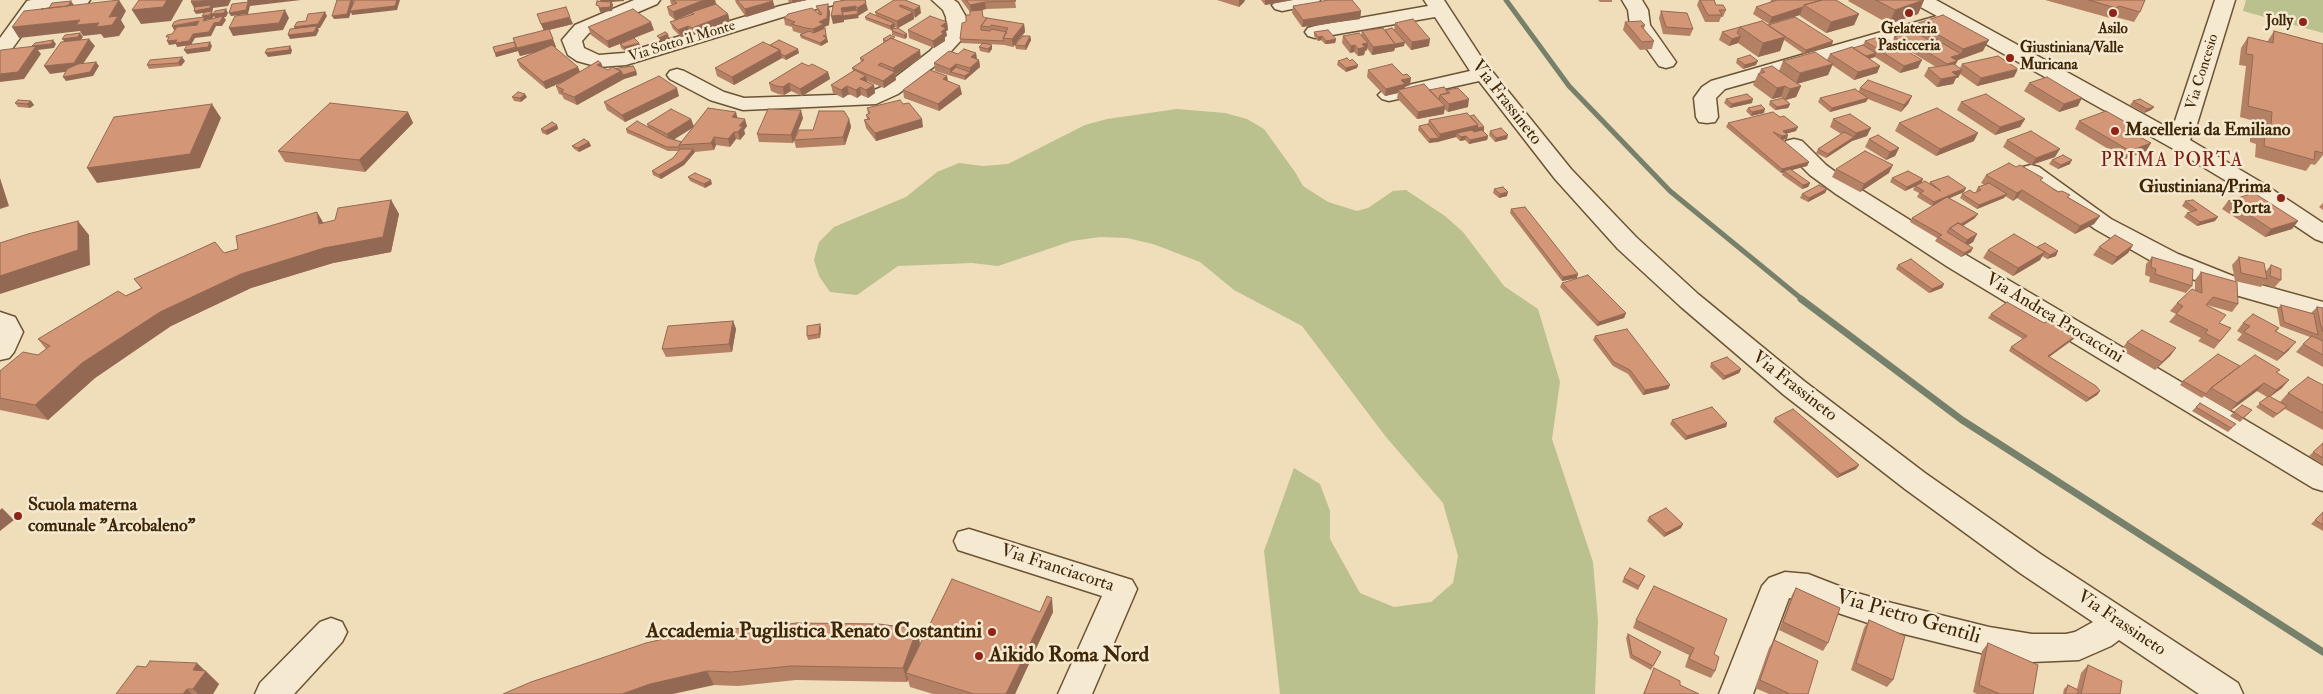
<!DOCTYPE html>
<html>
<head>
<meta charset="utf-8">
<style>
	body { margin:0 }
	canvas { display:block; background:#f0ddba }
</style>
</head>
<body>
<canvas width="2323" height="694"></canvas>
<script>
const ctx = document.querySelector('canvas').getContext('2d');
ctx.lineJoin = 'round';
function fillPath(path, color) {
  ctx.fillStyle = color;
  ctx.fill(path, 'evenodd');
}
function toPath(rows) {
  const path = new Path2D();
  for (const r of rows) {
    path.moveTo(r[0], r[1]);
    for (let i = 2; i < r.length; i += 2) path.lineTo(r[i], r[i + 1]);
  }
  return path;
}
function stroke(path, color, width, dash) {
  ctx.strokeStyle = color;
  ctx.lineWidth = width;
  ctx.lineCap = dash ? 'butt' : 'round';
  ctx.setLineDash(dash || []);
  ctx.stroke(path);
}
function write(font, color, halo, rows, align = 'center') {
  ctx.font = font + ' "IM FELL Double Pica",serif';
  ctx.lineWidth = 5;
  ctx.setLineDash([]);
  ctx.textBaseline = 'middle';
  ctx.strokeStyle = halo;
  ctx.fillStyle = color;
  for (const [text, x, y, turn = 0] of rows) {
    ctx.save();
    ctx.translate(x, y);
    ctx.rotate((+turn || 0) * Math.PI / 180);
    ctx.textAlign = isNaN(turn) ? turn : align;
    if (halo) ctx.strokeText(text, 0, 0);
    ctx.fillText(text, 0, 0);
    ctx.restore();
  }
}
fillPath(toPath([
	[2246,0,2323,0,2323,33,2243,11],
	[1177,109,1225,113,1247,119,1264,129,1295,172,1303,186,1328,202,1357,211,1368,208,1393,191,1406,190,1445,216,1463,232,1504,286,1538,309,1560,382,1552,439,1593,562,1598,621,1595,694,1280,694,1264,551,1294,468,1320,484,1330,511,1330,539,1360,593,1394,607,1431,602,1453,583,1458,556,1443,503,1386,437,1302,326,1234,290,1200,262,1153,244,1127,238,1100,237,1072,241,998,266,972,263,898,266,857,295,830,292,819,276,814,260,819,242,834,227,906,197,937,172,959,163,983,166,1008,164,1085,125,1107,119]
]), '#bbc08f');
stroke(toPath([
	[1506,0,1569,86,1670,191,1803,300]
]), '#76806a', 5);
stroke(toPath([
	[1801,299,1962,420,2323,652]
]), '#76806a', 7);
const minor = toPath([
	[31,0,90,0,87,4,80,6,40,10,7,56,0,58,0,38,27,1,31,0],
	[634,0,660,0,657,4,589,33,582,41,584,48,599,55,624,53,780,6,806,0,841,0,838,4,786,16,626,65,599,67,577,61,568,55,562,40,575,25,634,0],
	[932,0,954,0,958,3,966,17,967,29,963,38,944,59,898,94,876,104,743,110,710,100,670,79,667,75,670,71,677,69,684,71,724,92,744,98,865,94,884,86,930,51,944,36,947,29,946,17,943,10,932,0],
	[1279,0,1320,0,1317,4,1282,11,1275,9,1272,5,1279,0],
	[1424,0,1444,0,1483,60,1571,169,1636,237,1698,294,1804,381,1925,473,2042,555,2238,683,2243,694,2199,694,2119,640,2111,646,2079,660,2032,662,1989,655,1892,631,1841,614,1806,600,1789,598,1753,694,1719,694,1762,586,1769,578,1785,572,1808,574,1857,593,1892,603,1989,627,2032,634,2066,634,2075,632,2093,622,2020,573,1905,489,1784,395,1680,306,1618,249,1555,179,1479,81,1389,101,1382,99,1378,95,1382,91,1470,71,1435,17,1315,38,1308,36,1305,32,1308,28,1315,26,1428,6,1424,0],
	[1622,0,1642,0,1648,10,1650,25,1676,62,1673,66,1666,68,1659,66,1630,25,1628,10,1622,0],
	[1912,0,1936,0,2172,130,2215,0,2235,0,2197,124,2190,140,2264,184,2323,223,2323,242,2315,239,2248,194,2170,147,1952,25,1725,89,1716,98,1718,117,1715,122,1707,123,1699,122,1696,117,1694,98,1702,87,1711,81,1937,16,1915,4,1912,0],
	[1794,139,1802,141,1826,165,1852,184,1966,255,2323,466,2323,491,2313,488,1948,267,1836,194,1810,175,1786,151,1783,146,1786,141,1794,139],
	[2031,165,2039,167,2111,219,2178,254,2243,280,2323,302,2323,320,2225,292,2160,266,2095,229,2023,177,2020,172,2023,167,2031,165],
	[0,312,15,317,23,332,14,352,9,358,0,360,0,312],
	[969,529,1132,580,1137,589,1092,694,1058,694,1102,596,958,550,954,541,958,532,969,529],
	[331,618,342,622,347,632,342,642,294,694,255,694,260,683,320,622,331,618]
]);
stroke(minor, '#6b5433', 3);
fillPath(minor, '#f5e9d2');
fillPath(toPath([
	[670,0,715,0,716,4,728,14,730,22,694,35,691,34,681,37,673,29,670,22,692,14,692,13,675,20,669,15,667,7,673,5,671,4],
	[735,0,772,0,775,8,746,17,736,3],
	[788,0,807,0,792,3,789,2],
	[894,0,921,13,914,17,914,19,898,28,894,27,891,30,866,20,865,17,876,15,875,12],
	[961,0,1015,0,1016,8,986,9,981,10,983,18,1024,24,1025,32,1013,47,1004,45,988,44,992,49,989,53,980,51,979,47,982,44,961,43,960,39,970,15,970,12],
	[1217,0,1245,0,1244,2,1239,7],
	[1261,0,1293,0,1265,5],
	[1598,0,1612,0,1612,2,1600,2],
	[1699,0,1714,0,1716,5,1726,10,1723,17,1721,17,1719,22,1705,22,1697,5],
	[1771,0,1836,0,1859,14,1854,25,1826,33,1800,16,1800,15,1769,24,1753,14,1756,7,1770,3],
	[1849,0,1924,0,1918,14,1889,24,1848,1],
	[2045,0,2145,0,2140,12,2134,22,2112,16,2110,18],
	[1318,2,1361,11,1360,19,1302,27,1292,13,1293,6],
	[816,6,830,12,829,25,824,27,828,42,821,46,801,38,800,35,802,34,793,31,792,27,785,25,784,18,818,13],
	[1661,11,1693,29,1690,36,1663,34,1659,18],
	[537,14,573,24,549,30,556,47,555,47,580,72,601,63,603,68,608,70,616,69,636,71,637,75,624,79,577,105,564,99,562,95,559,94,556,86,563,82,546,89,520,67,517,60,536,52,520,56,518,51,496,57,495,53,514,42,544,31],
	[1762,21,1768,25,1832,45,1804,54,1784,40,1780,51,1758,57,1738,43,1729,46,1719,40,1722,32],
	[947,22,948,30,946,31,947,36,945,37,945,41,934,48,909,38,908,30],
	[1625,22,1645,25,1644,29,1654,41,1652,49,1640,50,1623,30],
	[1395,23,1429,46,1411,50,1394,30],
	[1918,23,1983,51,1958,60,1955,65,1960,68,1962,64,2014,77,1977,86,1960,74,1958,78,1956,78,1953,84,1937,87,1924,76,1928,68,1936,67,1893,41,1894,37,1914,32],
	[588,27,654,30,624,42,641,47,625,51,621,48,620,44,609,48,591,35],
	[892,29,907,37,905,39,892,35],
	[1362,31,1404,46,1395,48,1394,51,1372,55,1367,48,1367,50,1365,51,1364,55,1358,56,1354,52,1350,53,1342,43,1343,36,1361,35],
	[2274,31,2323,44,2323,155,2315,165,2311,164,2306,171,2255,157,2256,144,2250,142,2250,133,2258,122,2240,117,2246,66,2239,65,2241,48,2248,37,2267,42],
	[1314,32,1336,39,1335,43,1325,44,1321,40,1318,41,1314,36],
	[1030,36,1031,40,1026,50,1016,49,1015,45],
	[883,39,896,40,921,58,895,75,896,80,884,88,867,81,867,82,874,85,875,93,868,98,861,95,857,98,849,94,843,98,833,93,831,85,853,71,852,68,861,62,860,58,883,43],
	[1865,41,1918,68,1900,73,1875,57,1869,59,1880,66,1877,73,1854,80,1832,65,1828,75,1797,84,1801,86,1796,97,1786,100,1790,104,1788,108,1775,110,1769,105,1770,101,1783,98,1781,97,1772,99,1753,85,1758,74,1759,74,1761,69,1779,71,1783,61,1827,60,1830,54,1853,48,1863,45],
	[770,45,799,53,786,60,782,58,734,85,717,76,715,68],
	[976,53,977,59,979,60,980,67,965,80,935,71,934,63,958,54],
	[1737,59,1756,65,1743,69,1736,63],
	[185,61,181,66,149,69,147,65],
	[1338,61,1350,61,1358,65,1357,68,1346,72,1337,65],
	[809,66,828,72,830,79,802,96,791,91,784,95,778,94,771,91,769,83],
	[1368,70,1410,85,1405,87,1404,89,1447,91,1468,107,1448,112,1444,109,1444,114,1417,119,1397,98,1398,93,1385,96,1367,77],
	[947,76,948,81,962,94,939,111,904,98,903,90],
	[2029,83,2078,106,2059,112,2024,91],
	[1860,88,1912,96,1908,104,1901,112,1868,99,1866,102,1830,112,1818,102,1820,98,1859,91],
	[679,96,625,122,607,110,604,102],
	[512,97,527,97,521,102,514,101],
	[1726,99,1752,103,1730,108,1724,103],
	[31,101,34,105,30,108,18,107,15,103],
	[2133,101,2154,107,2151,110,2144,113,2130,105],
	[1961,102,2025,119,2020,127,1995,135,1957,110],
	[903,104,923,127,876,141,866,128,864,120,867,119,866,115,868,114,867,108],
	[1748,108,1764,113,1751,116,1746,111],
	[408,112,413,123,365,172,285,162,278,151],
	[1470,116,1484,127,1483,131,1488,136,1487,140,1469,144,1465,140,1460,141,1456,137,1429,143,1418,130,1419,126,1428,124,1429,120],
	[737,118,747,126,744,130,745,134,740,140,736,139,730,147,716,145,714,150,695,152,684,165,661,179,653,175,652,171,673,158,679,151,668,151,627,133,626,129,648,127,647,124,691,119,694,127],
	[693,127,682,142,674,139],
	[803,118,793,143,759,142,757,134],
	[849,119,851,127,845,145,796,148,794,140,813,130],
	[1833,119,1867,136,1852,141,1826,158,1816,153,1818,149,1841,134,1830,127],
	[2079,121,2145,133,2142,138,2151,143,2146,151,2125,159,2075,129],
	[1728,123,1796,131,1787,133,1787,139,1782,140,1809,162,1807,166,1791,170,1810,183,1808,187,1802,189,1782,175,1783,172,1781,173,1726,127],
	[1899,123,1974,141,1936,156,1895,131],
	[557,125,558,129,547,135,542,133,541,129],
	[1490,131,1507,139,1495,142,1489,135],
	[1869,139,1899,148,1895,156,1886,160,1865,147],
	[2007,140,2055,157,2031,165,2003,147],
	[589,142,591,146,579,152,574,149,572,146],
	[2052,160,2070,164,2058,169,2049,164],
	[1836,169,1889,173,1860,192,1832,177],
	[1986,175,2041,181,2100,216,2094,224,2075,234,2017,198,2013,201,2005,196,2004,198,1977,209,1960,198,1962,194,1974,193,1977,192,1976,191,1978,187,1985,185,1981,183],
	[688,177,712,184,705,188,690,181],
	[1892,178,1923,179,1921,183,1929,184,1930,182,1964,192,1949,198,1975,218,1963,226,1977,234,1973,242,1968,245,1971,252,1961,257,1935,241,1937,238,1910,222,1912,218,1934,205,1932,206,1917,197,1919,193,1913,190,1915,186,1905,191,1890,182],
	[1494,189,1507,196,1499,198,1493,193],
	[1827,189,1825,193,1808,202,1800,198,1802,194],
	[391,200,399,214,391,252,333,263,251,288,171,326,95,378,48,420,0,410,0,371,38,355,46,349,38,339,141,288,134,279,224,253,323,223,335,220],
	[2185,201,2215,221,2197,226,2184,217,2187,213,2191,212,2182,206],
	[2228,201,2298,221,2292,229,2265,237,2222,209],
	[2323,203,2323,210,2319,207],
	[1511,209,1577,278,1562,281,1510,213],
	[2133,245,2128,253,2112,265,2093,255,2099,247],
	[2036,247,2056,256,2047,259,2042,256,2040,260,2013,276,1983,258,1988,250],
	[2152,257,2192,286,2186,293,2149,282,2150,277,2145,275,2146,264],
	[2239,257,2266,271,2271,265,2281,280,2274,288,2264,284,2264,283,2261,287,2235,281,2232,265],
	[1898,265,1944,284,1942,288,1929,293,1896,269],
	[2201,272,2238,304,2232,312,2207,305,2206,305,2219,323,2231,328,2214,349,2198,341,2201,338,2169,322,2176,314,2170,311,2177,303,2195,290,2195,280],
	[1562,283,1626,313,1624,318,1597,326,1560,287],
	[2281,305,2311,313,2317,307,2323,308,2323,367,2296,352,2303,344,2310,337,2280,326,2277,309],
	[1991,314,2044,323,2078,334,2075,338,2049,357,2100,391,2097,395,2086,402,2009,351,2011,347,2023,339,1988,318],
	[733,321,736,329,732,352,666,357,662,349],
	[2243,323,2279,328,2276,332,2289,350,2277,361,2237,340,2242,334,2237,331],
	[821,328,820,338,808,340,807,336],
	[1595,336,1670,385,1668,389,1643,395,1628,374,1613,366,1593,340],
	[2127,342,2176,348,2170,356,2155,370,2121,350],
	[1711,363,1741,369,1739,373,1723,380,1710,367],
	[2240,366,2277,373,2282,388,2270,397,2280,402,2288,393,2323,385,2323,430,2285,409,2273,418,2256,407,2267,397,2257,391,2230,411,2204,396,2202,398,2180,385,2183,381],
	[2196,407,2232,428,2228,432,2192,411],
	[2252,410,2240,422,2230,416,2234,412],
	[1775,418,1859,465,1856,469,1837,478,1773,422],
	[1672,420,1727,423,1726,427,1685,440,1670,424],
	[2323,443,2323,465,2309,456],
	[2323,512,2323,531,2311,524],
	[1649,517,1681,528,1664,537,1647,521],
	[1645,576,1638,590,1622,582,1624,578],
	[1796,588,1828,643,1823,651,1779,630,1792,595],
	[1040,612,1053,612,1015,694,933,694,910,687,908,680,907,682,796,680,738,686,714,685,503,694,920,643,919,647],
	[1636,620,1714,654,1715,671,1711,678,1685,667,1689,655,1633,628],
	[1869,620,1893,680,1887,687,1851,670,1864,628],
	[1628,634,1661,652,1651,670,1630,658,1626,638],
	[1774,640,1808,694,1769,694,1755,688,1769,648],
	[1988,643,2033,694,1977,694,1973,692,1982,651],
	[2088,665,2120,694,2063,694,2064,689,2068,685,2077,689,2081,673],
	[146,667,206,671,219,684,213,694,116,694],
	[1654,668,1680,685,1699,694,1643,694]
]), '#b58165');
fillPath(toPath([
	[119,0,126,11,121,20,125,27,119,36,104,38,101,34,83,36,80,31,19,38,12,27,109,17],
	[167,0,183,0,171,21,141,24,132,10],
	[211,0,231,0,228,6,213,8,213,9,212,12,213,14,226,9,228,13,226,17,224,17,226,20,222,26,216,26,211,36,195,38,191,45,177,47,176,44,169,45,167,41,193,34,215,18,214,16,212,19,207,19,208,21,203,21,204,19,202,16,211,12,196,14,194,11,195,10,191,2],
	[247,0,301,0,250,6,248,14,231,16,229,13,248,2],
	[351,0,354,0,351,11,397,0,400,0,397,10,352,15,351,12,349,18,334,19,332,16],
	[600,0,624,0,624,1,612,2,613,5,612,11,600,12,599,8,601,3],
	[704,0,715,0,716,4,675,20,673,12],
	[792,0,807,0,792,3],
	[1239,0,1245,0,1244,2,1239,7],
	[1265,0,1293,0,1265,5],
	[1924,0,1918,14,1889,24,1895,10],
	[71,1,74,5,29,19],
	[773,1,775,8,746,17,745,9],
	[985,2,986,9,971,13,970,5],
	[866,3,868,10,858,16,859,18,844,20,844,22,833,24,831,16,841,8,856,6,858,14,857,8],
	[828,4,830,12,829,25,824,27,828,42,821,46,820,43,815,37,813,29,819,22],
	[920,6,921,13,915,18,914,10],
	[2119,6,2112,16,2110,18,2116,8],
	[1803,7,1800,15,1769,24,1772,17],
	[285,10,289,18,283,30,233,36,229,28],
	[1361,11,1360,19,1302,27,1303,20],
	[325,12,327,16,320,28,318,28,319,30,316,36,290,39,288,35,296,31,294,27],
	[913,12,914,19,898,28,897,21],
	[728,14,730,22,694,35,692,28],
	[1859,14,1854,25,1826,33,1831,22],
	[570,17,573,24,544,31,541,24],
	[199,21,202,25,174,30,172,26],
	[651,22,654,30,609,48,607,41],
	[947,22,948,30,946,31,947,36,945,37,945,41,934,48,933,41,941,26],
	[894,23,895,27,891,30,890,26],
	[1024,24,1025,32,1013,47,1012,39],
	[688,26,691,34,681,37,678,30],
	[80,33,83,37,80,41,65,42,62,39],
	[668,34,669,38,661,42,659,38],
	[907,34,907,37,905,39,904,35],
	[1030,36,1031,40,1026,50,1025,46],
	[1322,36,1321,40,1318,41,1318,37],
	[1741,36,1738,43,1729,46,1732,39],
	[1785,37,1780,51,1758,57,1763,43],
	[89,39,95,46,79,70,50,74,44,66],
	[553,39,556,47,520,56,518,51,496,57,495,53],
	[1336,39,1335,43,1325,44,1326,41],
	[1430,39,1429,46,1411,50,1412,42],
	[53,40,56,44,54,48,38,50,41,54,24,79,0,82,0,74,32,46],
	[1989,40,1983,51,1958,60,1953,69,1944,72,1951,57,1961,54,1963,49],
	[1833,41,1832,45,1804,54,1806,50],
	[210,42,212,46,210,51,187,54,184,50],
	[1405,42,1404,46,1395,48,1394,51,1372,55,1373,47],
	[639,43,641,47,625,51,624,47],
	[1368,43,1367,50,1365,51,1364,55,1358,56,1358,49,1362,44],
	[992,45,992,49,989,53,988,49],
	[1355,45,1354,52,1350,53,1351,46],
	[290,46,292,50,291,54,268,57,265,53],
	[798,49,799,53,786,60,785,56],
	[780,50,782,58,734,85,732,77],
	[920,50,921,58,895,75,896,80,884,88,883,81,894,73,893,68],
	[976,53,977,61,971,57],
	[1876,53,1875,57,1865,60,1866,56],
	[182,57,185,61,181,66,178,63],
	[979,60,980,67,965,80,965,76,970,72,970,68],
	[1922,60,1918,68,1900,73,1904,66],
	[1758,61,1756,65,1743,69,1745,65],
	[96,62,99,66,93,76,66,81,63,77],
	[601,63,604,70,597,65],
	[956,64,957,71,951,72,951,76,950,69],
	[1833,64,1828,75,1796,84,1800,73],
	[1358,65,1357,68,1346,72,1346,68],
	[1880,66,1877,73,1854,80,1858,72],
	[578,67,581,74,546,89,543,82],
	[2018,69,2014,77,1977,86,1981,78],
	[1962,70,1958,78,1956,78,1953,84,1937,87,1941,79,1952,72],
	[621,71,636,71,637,75,624,79,577,105,574,97],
	[828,72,830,79,802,96,800,89],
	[866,76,867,83,860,79],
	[947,76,948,84,943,79],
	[1411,78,1410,85,1405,87,1404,92,1398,90,1398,93,1385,96,1386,89,1401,80],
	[789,83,791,91,784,95,783,87],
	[874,85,875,93,868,98,866,90],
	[847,86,849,94,843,98,841,90],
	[960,86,962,94,939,111,938,104],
	[1785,86,1781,97,1772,99,1777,88],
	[1801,86,1796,97,1785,100,1790,89],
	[860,87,861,95,857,98,856,90],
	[677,88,679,96,625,122,622,115],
	[525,94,527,97,521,102,520,98],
	[1912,96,1908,104,1901,112,1904,105],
	[1868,98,1866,102,1830,112,1832,108],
	[2082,98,2078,106,2059,112,2064,104],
	[1469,99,1468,107,1448,112,1449,104],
	[1753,99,1752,103,1730,108,1732,104],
	[31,101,34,105,30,108,27,104],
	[212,104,221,118,200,168,97,183,87,168],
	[1790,104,1788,108,1775,110,1777,107],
	[1445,106,1444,114,1417,119,1418,112],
	[2154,107,2151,110,2144,113,2147,109],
	[1765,109,1764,113,1751,116,1752,112],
	[801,110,803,118,793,143,791,135],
	[408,112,413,123,365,172,359,160],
	[736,112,738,120,732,117],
	[691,119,694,127,670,142,667,134],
	[745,119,747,126,744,130,745,134,740,140,738,132,739,126],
	[849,119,851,127,845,145,843,137],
	[922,119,923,127,876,141,875,133],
	[2025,119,2020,127,1995,135,2000,127],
	[557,125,558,129,547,135,545,131],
	[1478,125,1476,132,1457,133,1456,137,1438,142,1440,134],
	[1484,127,1484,131,1476,132,1477,128],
	[1798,127,1796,131,1782,135,1783,131],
	[1871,128,1867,136,1852,141,1826,158,1828,154,1854,137,1856,133],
	[734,132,736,139,730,147,728,139],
	[1978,133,1974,141,1936,156,1940,149],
	[1508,135,1507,139,1495,142,1496,138],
	[1788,135,1787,139,1780,140,1782,136],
	[1466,136,1465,140,1460,141,1461,137],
	[1488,136,1487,140,1469,144,1470,140],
	[714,137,716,145,714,150,711,143],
	[1439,138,1438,142,1429,143,1430,139],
	[589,142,591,146,579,152,578,148],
	[2151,143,2146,151,2125,159,2130,151],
	[1899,148,1895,156,1886,160,1890,152],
	[693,149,695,152,684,165,661,179,659,175],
	[2060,149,2055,157,2031,165,2036,158],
	[2072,160,2070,164,2058,169,2061,165],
	[1809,162,1807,166,1781,173,1782,169],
	[1893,165,1889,173,1860,192,1864,184],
	[0,178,9,206,0,209],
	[1923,179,1921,184,1905,191,1907,187],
	[711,180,712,184,705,188,704,184],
	[1810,183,1808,187,1802,189,1803,185],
	[1966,188,1964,192,1932,206,1934,202],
	[1827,189,1825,193,1808,202,1809,198],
	[2022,190,2017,198,2013,201,2017,193],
	[1508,192,1507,196,1499,198,1500,194],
	[2007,194,2004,198,1977,209,1979,205],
	[391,200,399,214,391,252,333,263,251,288,171,326,95,378,48,420,35,405,82,363,160,312],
	[317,212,326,227,319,224],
	[1978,214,1975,218,1954,231,1952,230],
	[2100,216,2094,224,2075,234,2080,226],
	[2218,217,2215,221,2197,226,2200,222],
	[78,221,89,235,90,265,0,294,0,276],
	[2298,221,2292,229,2265,237,2271,229],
	[1977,234,1973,242,1963,248,1967,240],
	[2133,245,2128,253,2112,265,2117,257],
	[1973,248,1971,252,1961,257,1964,253],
	[2058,251,2056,256,2047,259,2050,255],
	[2045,252,2040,260,2013,276,2018,268],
	[1578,274,1577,278,1562,281,1563,277],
	[1944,284,1942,288,1929,293,1932,289],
	[1626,313,1624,318,1597,326,1599,322],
	[733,321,736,329,732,352,729,344],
	[820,324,821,328,820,338,819,334],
	[2078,334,2075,338,2045,360,2048,356],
	[2296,342,2289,350,2277,361,2284,353],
	[2176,348,2170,356,2155,370,2162,362],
	[1741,369,1739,373,1723,380,1725,376],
	[2289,380,2282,388,2268,398,2276,390],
	[2264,383,2257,391,2230,411,2237,403],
	[1670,385,1668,389,1643,395,1645,390],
	[2100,391,2097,395,2086,402,2089,398],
	[1727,423,1726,427,1685,440,1687,436],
	[1859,465,1856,469,1837,478,1840,474],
	[2,508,14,520,0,531,0,510],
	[1683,524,1681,528,1664,537,1666,533],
	[1052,598,1053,612,1015,694,1006,694],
	[917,629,920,643,910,674,906,673,908,679,907,682,903,668],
	[197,663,219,684,213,694,198,694,193,689,193,670],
	[707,671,714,685,673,694,622,694,650,684],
	[187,689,192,694,183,694]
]), '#946953');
const building = toPath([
	[119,0,109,17,118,16,112,25,96,27,99,23,76,25,80,20,12,27,24,11,119,0],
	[139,0,167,0,163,7,132,10,139,0],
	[192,0,211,0,191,2,192,0],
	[337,0,351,0,347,14,332,16,337,0],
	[355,0,397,0,395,6,350,11,355,0],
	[673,0,704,0,673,12,667,7,677,3,673,0],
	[737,0,772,0,773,1,745,9,737,0],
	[846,0,865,0,866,3,857,8,856,6,841,8,843,15,831,16,834,2,846,0],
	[894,0,905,0,920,6,914,10,901,5,899,6,913,12,897,21,875,12,894,0],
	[966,0,1015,0,1016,1,985,2,970,5,966,0],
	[1329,0,1352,0,1361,11,1303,20,1293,6,1329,0],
	[1700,0,1714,0,1716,5,1723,5,1726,10,1719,10,1722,15,1708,15,1700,0],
	[1777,0,1822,0,1804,5,1803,7,1772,17,1756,7,1777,0],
	[1822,0,1836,0,1859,14,1831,22,1804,5,1822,0],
	[1876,0,1924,0,1895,10,1876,0],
	[2089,0,2145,0,2140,12,2119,6,2116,8,2089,0],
	[71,1,68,6,41,9,49,8,52,3,71,1],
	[597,1,611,2,610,7,599,8,599,6,596,5,597,1],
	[248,2,246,10,229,13,232,4,248,2],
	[716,4,728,14,692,28,688,26,678,30,670,22,694,14,692,12,716,4],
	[828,4,827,18,819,22,824,24,813,29,806,28,791,24,795,22,784,18,788,14,812,8,820,15,822,14,816,6,828,4],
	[211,5,210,8,194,11,195,7,211,5],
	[566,7,570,17,541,24,537,14,566,7],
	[226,9,224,13,213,14,215,11,226,9],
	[633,9,651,22,607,41,588,27,633,9],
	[285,10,279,23,229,28,235,16,285,10],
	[857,10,858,14,843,16,842,12,857,10],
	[982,10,983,17,987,18,981,26,981,30,990,31,991,29,1007,32,1003,38,1004,41,960,39,962,23,966,22,966,15,970,15,970,11,982,10],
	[212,11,210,15,202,16,205,12,212,11],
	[1661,11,1687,13,1693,29,1666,27,1661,11],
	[325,12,318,24,294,27,297,22,306,21,308,14,325,12],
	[870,13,894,23,890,26,865,17,870,13],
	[1943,15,1989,40,1963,49,1918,23,1943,15],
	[223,16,220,22,214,23,209,32,193,34,189,41,175,43,177,40,167,41,169,37,166,37,167,35,172,34,177,27,197,25,199,21,172,26,174,22,179,20,205,17,203,21,223,16],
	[930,16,947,22,941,26,946,28,941,32,944,33,933,41,908,30,930,16],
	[1795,17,1833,41,1806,50,1768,25,1795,17],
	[987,18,1024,24,1012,39,1003,38,1008,28,991,25,989,27,981,26,987,18],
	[1413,19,1430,39,1412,42,1395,23,1413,19],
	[1641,21,1645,25,1641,26,1654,41,1642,42,1625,22,1641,21],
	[1762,21,1785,37,1763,43,1740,27,1762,21],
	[317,26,314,32,288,35,290,29,317,26],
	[1740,27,1737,33,1741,36,1732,39,1722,32,1740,27],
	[825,28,826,35,823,36,827,38,820,43,800,35,809,31,814,33,825,28],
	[898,28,907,34,904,35,892,31,892,29,898,28],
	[1383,28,1395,44,1373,47,1362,31,1383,28],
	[1392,28,1405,42,1395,44,1385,30,1392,28],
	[549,29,553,39,517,48,513,38,549,29],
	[1328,30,1336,39,1326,41,1322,36,1318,37,1314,32,1328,30],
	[1913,31,1932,42,1919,47,1917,50,1894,37,1913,31],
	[2274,31,2323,44,2323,153,2315,151,2314,160,2264,146,2265,133,2258,131,2259,122,2271,125,2272,112,2248,106,2253,55,2246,54,2248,37,2273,43,2274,31],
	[665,32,668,34,659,38,657,36,665,32],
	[80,33,78,37,62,39,65,35,80,33],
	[1359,33,1368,43,1362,44,1365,47,1358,49,1355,45,1351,46,1343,36,1359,33],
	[890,35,895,37,893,39,891,38,886,41,883,39,890,35],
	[1023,36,1030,36,1025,46,1015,45,1023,36],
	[1882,36,1922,60,1904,66,1865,41,1882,36],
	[634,38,639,43,624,47,620,44,634,38],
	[891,38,920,50,893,68,881,63,878,65,895,72,883,81,852,68,864,60,860,58,891,38],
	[89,39,74,63,44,66,61,42,89,39],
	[53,40,51,44,32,46,35,43,53,40],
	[779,40,798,49,785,56,781,54,780,50,770,45,779,40],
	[1937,40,1961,54,1951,57,1957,61,1947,64,1919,47,1937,40],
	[210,42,208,47,184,50,187,45,210,42],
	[514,42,516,47,495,53,493,47,514,42],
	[763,42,780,50,732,77,715,68,763,42],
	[983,43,992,45,988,49,979,47,983,43],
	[552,45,578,67,543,82,517,60,552,45],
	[1863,45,1876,53,1866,56,1853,48,1863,45],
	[36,46,18,72,0,74,0,51,1,50,36,46],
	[290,46,289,50,265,53,267,49,290,46],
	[1852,47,1880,66,1858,72,1830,54,1852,47],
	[964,49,976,53,971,57,979,60,970,68,956,64,950,69,934,63,949,51,958,54,964,49],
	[1815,52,1833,64,1800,73,1783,61,1815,52],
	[1750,55,1758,61,1745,65,1737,59,1750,55],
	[1998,56,2018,69,1981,78,1962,64,1998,56],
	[182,57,178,63,147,65,150,60,182,57],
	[1347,58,1350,61,1352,59,1358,65,1346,68,1338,61,1347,58],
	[598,61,601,63,597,65,608,70,612,67,621,71,574,97,561,92,564,90,556,86,598,61],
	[96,62,90,72,63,77,67,69,78,64,96,62],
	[802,63,809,66,812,64,828,72,800,89,789,83,783,87,776,86,769,83,802,63],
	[1392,64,1403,75,1407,74,1411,78,1401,80,1405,84,1386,89,1368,70,1392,64],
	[1954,64,1962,70,1952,72,1957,76,1941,79,1928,68,1954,64],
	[633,66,636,71,623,75,621,71,616,69,618,68,633,66],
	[1772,66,1801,86,1790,89,1785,86,1777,88,1758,74,1765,72,1761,69,1772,66],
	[956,67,970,72,965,76,951,72,956,67],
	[855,70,866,76,860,79,874,85,866,90,860,87,856,90,847,86,841,90,831,85,855,70],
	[930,70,947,76,943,79,960,86,938,104,903,90,930,70],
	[659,76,677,88,622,115,604,102,659,76],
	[2047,77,2082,98,2064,104,2029,83,2047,77],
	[1868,80,1912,96,1904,105,1860,88,1868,80],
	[1424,84,1445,106,1418,112,1398,90,1424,84],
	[1444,87,1447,91,1447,93,1440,95,1439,99,1438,99,1429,90,1444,87],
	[1458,88,1469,99,1449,104,1440,95,1450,93,1447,90,1458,88],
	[1855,89,1868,98,1832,108,1820,98,1855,89],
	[518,92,525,94,520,98,512,97,518,92],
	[1747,94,1753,99,1732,104,1726,99,1747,94],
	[1986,94,2025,119,2000,127,1961,102,1986,94],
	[1783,98,1790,104,1777,107,1770,101,1783,98],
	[2140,99,2154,107,2147,109,2133,101,2140,99],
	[18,100,31,101,27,104,15,103,18,100],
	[900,100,903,104,909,103,922,119,875,133,864,120,870,119,866,115,870,113,867,108,900,100],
	[330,103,408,112,359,160,278,151,330,103],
	[212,104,190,154,87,168,114,117,212,104],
	[1761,105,1765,109,1752,112,1748,108,1761,105],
	[708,108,736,112,732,117,745,119,739,126,743,126,738,132,734,132,728,139,714,137,711,143,679,145,708,108],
	[1937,108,1978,133,1940,149,1899,123,1937,108],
	[671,109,691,119,667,134,647,124,671,109],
	[768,109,801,110,791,135,757,134,768,109],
	[819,111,844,111,849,119,843,137,794,140,799,130,813,130,819,111],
	[2106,111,2145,133,2138,136,2151,143,2130,151,2079,121,2106,111],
	[1773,112,1780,117,1784,116,1798,127,1783,131,1788,135,1782,136,1773,132,1809,162,1782,169,1728,123,1773,112],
	[1467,113,1478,125,1440,134,1429,120,1467,113],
	[1850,114,1871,128,1856,133,1833,119,1850,114],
	[1474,115,1484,127,1477,128,1478,125,1470,116,1474,115],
	[637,121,668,138,682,142,679,145,680,147,667,147,626,129,637,121],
	[552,122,557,125,545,131,541,129,552,122],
	[1428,124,1439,138,1430,139,1419,126,1428,124],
	[1501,128,1508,135,1496,138,1490,131,1501,128],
	[1472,130,1474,132,1482,130,1488,136,1470,140,1466,136,1461,137,1457,133,1472,130],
	[2031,131,2060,149,2036,158,2007,140,2031,131],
	[1844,132,1854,137,1828,154,1818,149,1844,132],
	[1878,135,1899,148,1890,152,1869,139,1878,135],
	[584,139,589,142,578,148,572,146,584,139],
	[680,149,693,149,683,161,659,175,652,171,673,158,680,149],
	[1865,151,1893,165,1864,184,1836,169,1865,151],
	[2063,155,2072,160,2061,165,2052,160,2063,155],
	[2009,163,2016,167,2020,165,2043,178,2040,180,2058,192,2062,191,2070,195,2067,197,2100,216,2080,226,2022,190,2017,193,1986,175,2009,163],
	[1790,169,1810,183,1803,185,1784,171,1790,169],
	[1908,171,1923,179,1907,187,1892,178,1908,171],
	[695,173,711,180,704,184,688,177,695,173],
	[1948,176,1966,188,1934,202,1920,193,1924,191,1915,186,1925,181,1941,191,1930,182,1948,176],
	[1989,183,2007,194,1979,205,1962,194,1970,190,1974,193,1981,190,1978,187,1989,183],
	[1819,185,1827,189,1809,198,1802,194,1819,185],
	[1503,187,1508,192,1500,194,1494,189,1503,187],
	[2254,193,2298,221,2271,229,2228,201,2254,193],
	[1947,197,1978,214,1961,224,1958,223,1950,228,1947,232,1973,248,1964,253,1938,237,1942,235,1912,218,1947,197],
	[391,200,383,237,324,248,241,274,160,312,82,363,35,405,0,398,0,371,23,352,38,355,50,346,38,339,118,291,126,296,142,288,134,279,215,242,224,253,238,249,236,236,317,212,319,224,335,220,338,208,391,200],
	[2193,200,2218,217,2200,222,2187,213,2197,210,2185,201,2193,200],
	[1525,207,1578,274,1563,277,1511,209,1525,207],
	[78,221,78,250,0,276,0,243,28,234,78,221],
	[1958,223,1977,234,1967,240,1950,228,1958,223],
	[2014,234,2045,252,2018,268,1988,250,2014,234],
	[2115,235,2133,245,2117,257,2099,247,2115,235],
	[2045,243,2058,251,2050,255,2037,247,2045,243],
	[2152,257,2193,269,2192,286,2155,274,2156,269,2151,267,2152,257],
	[2239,257,2264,263,2267,279,2241,273,2239,257],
	[1911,259,1944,284,1932,289,1898,265,1911,259],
	[2271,265,2281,269,2281,280,2270,276,2271,265],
	[2201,272,2237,282,2238,304,2213,297,2206,305,2226,315,2219,323,2231,328,2220,341,2205,333,2208,330,2176,314,2183,306,2177,303,2192,289,2202,293,2201,272],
	[1588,275,1626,313,1599,322,1562,283,1588,275],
	[2007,302,2044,323,2051,319,2078,334,2048,356,2096,386,2100,391,2089,398,2011,347,2027,336,1991,314,2007,302],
	[2281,305,2314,314,2318,335,2284,322,2281,305],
	[2317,307,2323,308,2323,331,2322,331,2317,307],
	[2253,314,2279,328,2275,331,2296,342,2284,353,2244,332,2250,326,2243,323,2253,314],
	[733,321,729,344,662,349,668,326,733,321],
	[820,324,819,334,807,336,807,326,820,324],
	[1627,329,1670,385,1645,390,1630,370,1614,362,1595,336,1627,329],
	[2142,330,2176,348,2162,362,2127,342,2142,330],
	[2312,336,2323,341,2323,355,2303,344,2312,336],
	[2218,354,2240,366,2211,388,2206,394,2183,381,2218,354],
	[2255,355,2280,370,2276,372,2289,380,2276,390,2264,383,2237,403,2211,388,2255,355],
	[1727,357,1741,369,1725,376,1711,363,1727,357],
	[2308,377,2323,385,2323,413,2288,393,2308,377],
	[2269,396,2287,406,2277,414,2259,403,2269,396],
	[2200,403,2236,424,2231,428,2196,407,2200,403],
	[2242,405,2252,410,2243,418,2234,412,2242,405],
	[1712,407,1727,423,1687,436,1672,420,1712,407],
	[1793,409,1859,465,1840,474,1775,418,1793,409],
	[2323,443,2323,458,2313,452,2323,443],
	[1666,508,1683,524,1666,533,1649,517,1666,508],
	[2323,512,2323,525,2315,520,2323,512],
	[1630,568,1645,576,1639,586,1624,578,1630,568],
	[952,579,1040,612,1047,596,1052,598,1006,694,974,694,906,673,952,579],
	[1654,586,1727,619,1714,654,1719,657,1715,671,1689,659,1694,648,1636,620,1654,586],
	[1796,588,1840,608,1828,643,1783,622,1796,588],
	[1869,620,1905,636,1893,680,1856,663,1869,620],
	[797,623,879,624,917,629,903,668,791,666,731,672,707,671,650,684,622,694,503,694,531,682,646,643,715,627,742,629,797,623],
	[1628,634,1661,652,1653,666,1632,655,1628,634],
	[1774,640,1818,661,1808,694,1790,694,1760,680,1774,640],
	[1988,643,2038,665,2033,694,2000,694,1979,685,1988,643],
	[150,661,197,663,193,670,206,671,193,689,187,689,183,694,116,694,137,666,146,667,150,661],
	[2088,665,2122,681,2120,694,2081,694,2088,665],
	[1654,668,1680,681,1680,685,1699,694,1644,694,1654,668],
	[2068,685,2078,690,2078,694,2065,694,2068,685]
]);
fillPath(building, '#d39676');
stroke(building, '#946953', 1);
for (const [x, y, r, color] of [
	[1909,13,5,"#8f2418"],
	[2113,13,5,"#8f2418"],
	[2303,22,5,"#8f2418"],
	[2010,58,5,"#8f2418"],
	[2115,131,5,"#8f2418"],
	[2281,198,5,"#8f2418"],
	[18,516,5,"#8f2418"],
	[992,632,5,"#8f2418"],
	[979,656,5,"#8f2418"]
]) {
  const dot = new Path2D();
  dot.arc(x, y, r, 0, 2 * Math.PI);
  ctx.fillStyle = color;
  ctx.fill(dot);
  stroke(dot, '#f5e9d2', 2);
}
write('bold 15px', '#3f2706', '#f5e9d2', [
	["Jolly",2293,22,"right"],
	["Gelateria",1909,30],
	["Pasticceria",1909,47],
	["Asilo",2113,30],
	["Giustiniana/Valle",2020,49,"left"],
	["Muricana",2020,66,"left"]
]);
write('15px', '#3f2706', '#f5e9d2', [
	["Via Sotto il Monte",682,42,-17],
	["Via Concesio",2203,72,-73]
]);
write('18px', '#3f2706', '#f5e9d2', [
	["Via Frassineto",1506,103,52],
	["Via Andrea Procaccini",2054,319,31],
	["Via Frassineto",1794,387,38],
	["Via Franciacorta",1057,569,18],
	["Via Frassineto",2121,624,34]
]);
write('bold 18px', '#3f2706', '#f5e9d2', [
	["Macelleria da Emiliano",2125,131],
	["Giustiniana/Prima",2271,188,"right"],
	["Porta",2271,209,"right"],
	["Scuola materna",28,506],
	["comunale \"Arcobaleno\"",28,527]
], 'left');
ctx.letterSpacing = '1px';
write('19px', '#7a1f14', '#f5e9d2', [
	["PRIMA PORTA",2172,162]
]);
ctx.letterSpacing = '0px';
write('21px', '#3f2706', '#f5e9d2', [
	["Via Pietro Gentili",1908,618,16]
]);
write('bold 21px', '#3f2706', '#f5e9d2', [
	["Accademia Pugilistica Renato Costantini",982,632],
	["Aikido Roma Nord",989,656,"left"]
], 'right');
</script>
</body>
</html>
